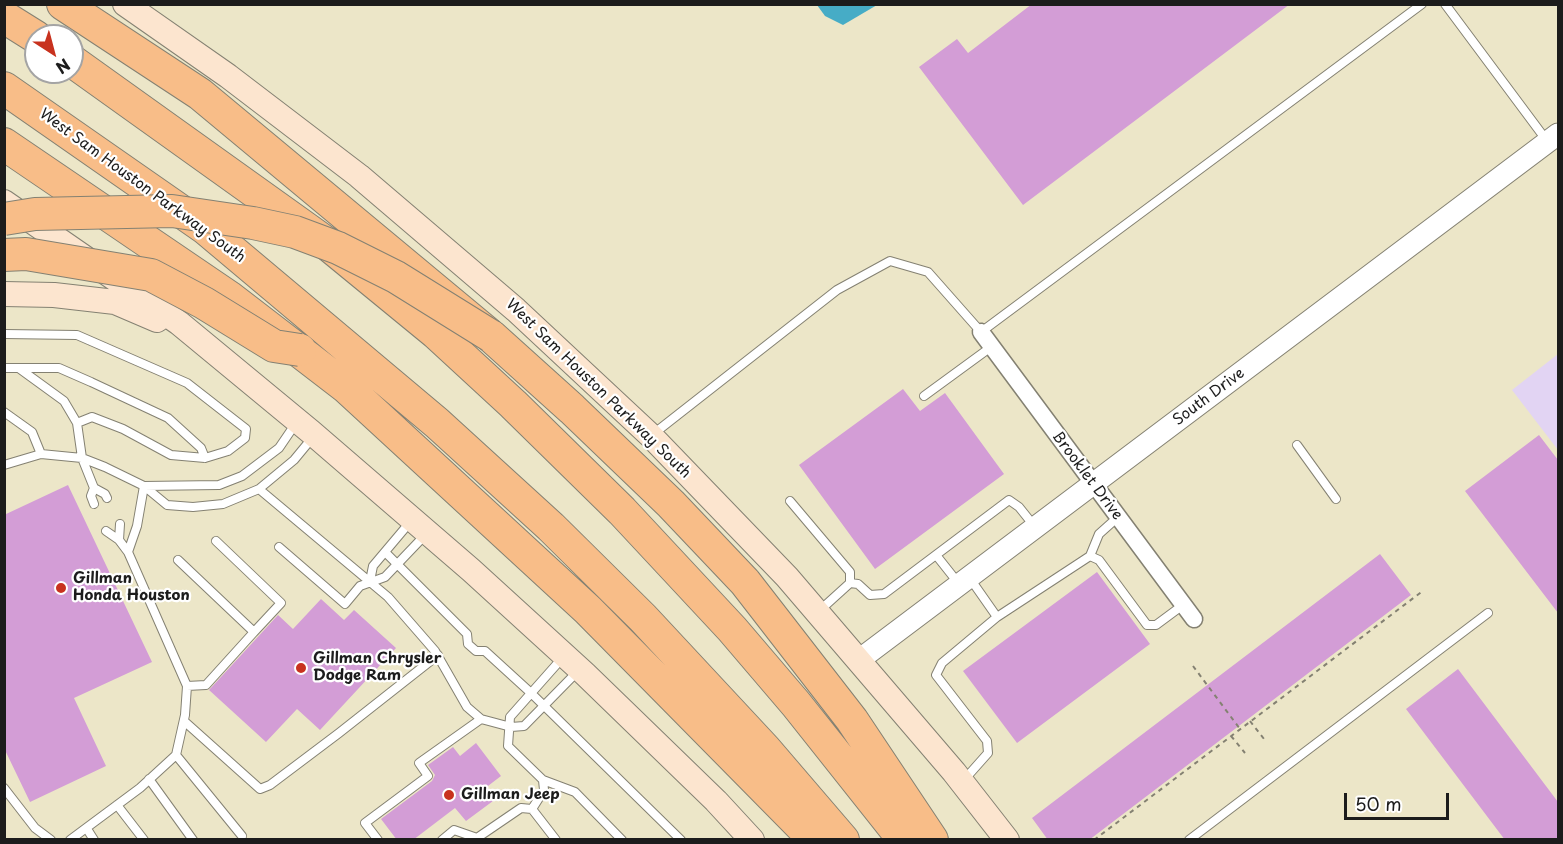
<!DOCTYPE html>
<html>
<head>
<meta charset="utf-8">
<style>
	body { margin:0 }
	#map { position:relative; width:1563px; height:844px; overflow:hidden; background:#ece6c8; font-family:"Playpen Sans",sans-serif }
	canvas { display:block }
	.frame { position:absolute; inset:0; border:6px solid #1c1c1c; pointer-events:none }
	.north { position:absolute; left:24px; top:24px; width:60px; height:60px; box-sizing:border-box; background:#fff; border:2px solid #a4a4a4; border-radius:50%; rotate:144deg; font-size:16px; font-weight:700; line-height:24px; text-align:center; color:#1c1c1c }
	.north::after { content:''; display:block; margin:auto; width:21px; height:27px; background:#c8321e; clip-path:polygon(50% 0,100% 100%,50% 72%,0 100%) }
	.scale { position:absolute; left:1344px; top:793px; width:105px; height:27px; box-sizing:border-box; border:3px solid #1c1c1c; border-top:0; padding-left:8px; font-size:18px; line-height:21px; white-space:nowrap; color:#1c1c1c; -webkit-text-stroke:4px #fff; paint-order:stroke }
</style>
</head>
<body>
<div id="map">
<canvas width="1563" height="844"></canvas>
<div class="frame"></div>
<div class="north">N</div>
<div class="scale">50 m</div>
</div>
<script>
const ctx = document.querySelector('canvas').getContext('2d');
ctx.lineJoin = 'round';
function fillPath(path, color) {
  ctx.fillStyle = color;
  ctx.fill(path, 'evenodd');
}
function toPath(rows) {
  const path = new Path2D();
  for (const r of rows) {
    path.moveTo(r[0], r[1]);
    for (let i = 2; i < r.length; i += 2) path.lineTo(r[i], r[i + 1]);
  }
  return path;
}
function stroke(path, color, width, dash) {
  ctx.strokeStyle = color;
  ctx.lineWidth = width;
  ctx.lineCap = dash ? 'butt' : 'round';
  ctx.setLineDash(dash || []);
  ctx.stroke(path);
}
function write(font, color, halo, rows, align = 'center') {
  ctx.font = font + ' "Playpen Sans",sans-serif';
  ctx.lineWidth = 4.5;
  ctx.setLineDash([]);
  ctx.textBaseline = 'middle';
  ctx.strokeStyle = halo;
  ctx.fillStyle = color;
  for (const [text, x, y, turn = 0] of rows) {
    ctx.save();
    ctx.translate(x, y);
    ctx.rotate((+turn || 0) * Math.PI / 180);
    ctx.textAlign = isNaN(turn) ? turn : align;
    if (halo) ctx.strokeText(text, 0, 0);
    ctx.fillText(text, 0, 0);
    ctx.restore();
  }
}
fillPath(toPath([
	[1558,354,1558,450,1512,390]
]), '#e2d4f3');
fillPath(toPath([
	[817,5,877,5,843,25,825,16]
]), '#46acc6');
fillPath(toPath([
	[1032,4,1290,4,1023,205,919,67,957,39,968,53],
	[903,389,920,411,945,393,1004,474,875,569,799,465],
	[1539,435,1558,460,1558,613,1465,491],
	[68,485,152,662,74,698,106,766,30,802,4,748,4,515],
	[1380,554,1411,595,1089,840,1048,840,1032,818],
	[1097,572,1150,644,1017,743,963,671],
	[321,599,344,620,354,610,396,648,320,730,297,709,266,742,209,690,278,615,293,629],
	[1458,669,1558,802,1558,840,1505,840,1406,709],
	[476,743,501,776,484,789,493,801,466,821,455,808,413,840,397,840,381,819,432,781,435,775,428,765,453,747,460,756]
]), '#d39dd6');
const service = toPath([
	[1445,4,1547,141],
	[4,334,77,335,187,383,246,429,245,438,228,451,205,458,171,455,123,429,92,417,77,423,82,458,94,488],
	[4,368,59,368,91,382,168,418,201,448,205,458],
	[20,369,64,401,77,423],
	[924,396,991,347],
	[4,412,32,432,41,454,82,458,105,467,144,486,167,505,193,507,223,504,259,489,294,460,313,437],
	[652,435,837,290,890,261,928,272,981,332,1422,4],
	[1297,445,1336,499],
	[4,465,41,454],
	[144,486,219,485,242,476,279,448,296,423],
	[259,489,388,597,435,651,467,707,481,719,511,727,524,726,579,670],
	[790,501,850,572,850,583],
	[94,504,91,496,94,488,105,494,107,498],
	[120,524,119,540,128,552],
	[106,531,119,540],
	[216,541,281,603,254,632],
	[279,547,345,604,360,586,385,577,427,533],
	[385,552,467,634,468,644,476,651,485,651,531,693,681,840],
	[936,555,959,584],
	[1090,556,1099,534,1118,517],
	[178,560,254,632,206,685,187,686],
	[370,581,373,566,411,521],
	[818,612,850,583,858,584,870,595,884,594,1009,500,1019,507,1035,527],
	[997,617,1090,556,1099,560,1147,625,1156,625,1183,605],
	[184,721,260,789,270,785,339,733,438,655],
	[176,755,242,836],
	[149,779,193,840],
	[543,780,575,792,622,840],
	[964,780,988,753,987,741,936,675,942,663,997,617,969,577],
	[4,788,35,828,51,840],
	[117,805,144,840],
	[87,829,94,840],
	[70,840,140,788,176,755,185,715,187,686,128,552,137,526,144,486],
	[378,840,365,823,428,776,419,763,481,719],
	[442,840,454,830,477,838,521,808,532,809],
	[556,840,532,809,544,790,543,780,508,746,510,717,564,656],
	[1189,840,1488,613]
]);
const minor = toPath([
	[981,332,1194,619]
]);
const tertiary = toPath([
	[859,660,1558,134]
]);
const secondary = toPath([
	[125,4,228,76,359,176,516,310,651,436,787,577,954,772,1007,840],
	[4,202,179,323,311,432,471,570,585,674,716,801,752,840],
	[4,294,54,295,115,302,157,320]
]);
const motorway = toPath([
	[63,4,200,94,491,336,572,409,671,504,745,582,852,720,932,840],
	[4,17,36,37],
	[72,61,325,242,436,333,513,404,622,511,732,629,796,704,904,840],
	[4,88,205,228,437,423,551,527,643,618,765,749,843,840],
	[4,144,229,297,346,387,588,610,815,840]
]);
stroke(service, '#848172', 10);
stroke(minor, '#848172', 19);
stroke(tertiary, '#848172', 23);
stroke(secondary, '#848172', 26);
stroke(motorway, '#848172', 34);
stroke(toPath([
	[1193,666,1240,729],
	[1250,721,1264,739],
	[1231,736,1245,753],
	[1094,840,1424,590]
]), '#848172', 2, [4.5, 4.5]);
stroke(service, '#fff', 8);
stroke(minor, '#fff', 16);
stroke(tertiary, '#fff', 21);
stroke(secondary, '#fce5cf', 24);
stroke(motorway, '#f8bd88', 32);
const motorwayBridge = toPath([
	[4,219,35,214,172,211,253,223,295,232,338,248,396,277,491,336],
	[4,255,26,254,151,275,204,303,274,346,300,350]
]);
stroke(motorwayBridge, '#848172', 34, []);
stroke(motorwayBridge, '#f8bd88', 32);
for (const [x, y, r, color] of [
	[61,588,6,"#c8321e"],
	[301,668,6,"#c8321e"],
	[449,795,6,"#c8321e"]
]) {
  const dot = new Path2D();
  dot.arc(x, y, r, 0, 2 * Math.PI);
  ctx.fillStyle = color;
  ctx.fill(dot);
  stroke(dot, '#fff', 2);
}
write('15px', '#1c1c1c', '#fff', [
	["West Sam Houston Parkway South",142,186,36],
	["West Sam Houston Parkway South",598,389,44],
	["South Drive",1209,397,-37],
	["Brooklet Drive",1087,476,53]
]);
write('bold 15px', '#1c1c1c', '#fff', [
	["Gillman",73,579],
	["Honda Houston",73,596],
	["Gillman Chrysler",313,659],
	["Dodge Ram",313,676],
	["Gillman Jeep",461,795]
], 'left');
</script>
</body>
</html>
